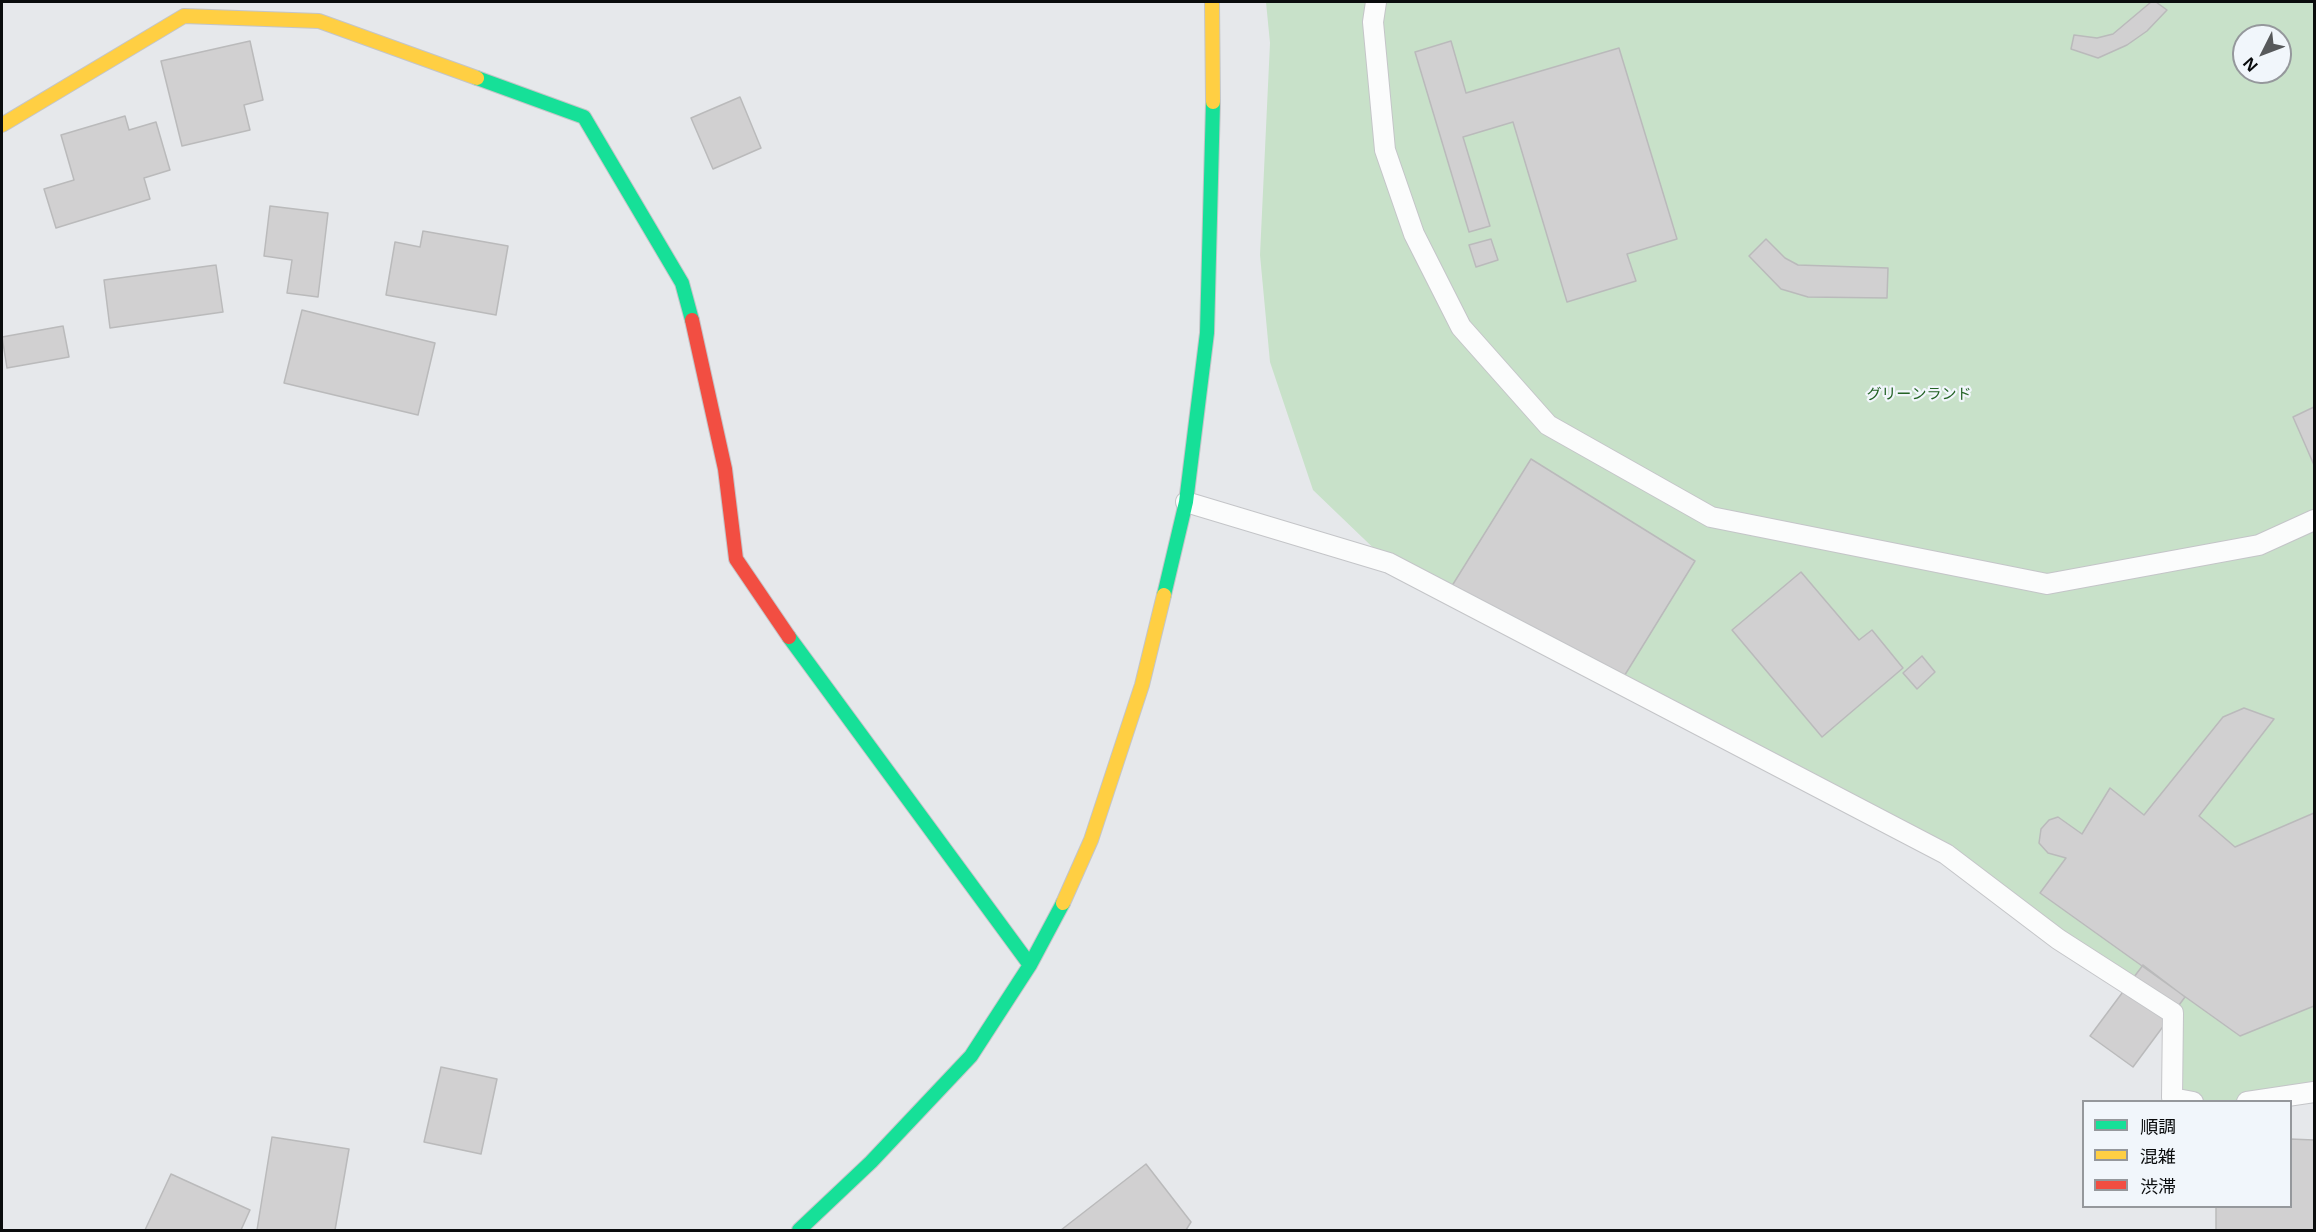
<!DOCTYPE html>
<html>
<head>
<meta charset="utf-8">
<style>
	body { margin:0 }
	#map { position:relative; width:2316px; height:1232px; overflow:hidden; background:#e6e8eb; font-family:"Noto Sans","Noto Sans JP",sans-serif }
	canvas { display:block }
	.frame { position:absolute; inset:0; border:3px solid #0a0c0d; pointer-events:none }
	.legend { position:absolute; left:2082px; top:1100px; width:210px; height:108px; box-sizing:border-box; background:#f1f6fb; border:2px solid #95989c; margin:0; padding:8px 10px; list-style:none; font-size:18px; color:#0a0c0d }
	.legend li { display:flex; align-items:center; gap:12px; height:30px }
	.legend b { width:30px; border:2px solid #95989c }
	.north { position:absolute; left:2232px; top:24px; width:60px; height:60px; box-sizing:border-box; background:#f1f6fb; border:2px solid #95989c; border-radius:50%; rotate:228deg; font-size:16px; font-weight:700; line-height:24px; text-align:center; color:#0a0c0d }
	.north::after { content:''; display:block; margin:auto; width:21px; height:27px; background:#57595b; clip-path:polygon(50% 0,100% 100%,50% 72%,0 100%) }
</style>
</head>
<body>
<div id="map">
<canvas width="2316" height="1232"></canvas>
<div class="frame"></div>
<ul class="legend">
<li><b style="height:8px;background:#16e098"></b>順調</li>
<li><b style="height:8px;background:#ffcf43"></b>混雑</li>
<li><b style="height:8px;background:#f24e42"></b>渋滞</li>
</ul>
<div class="north">N</div>
</div>
<script>
const ctx = document.querySelector('canvas').getContext('2d');
ctx.lineJoin = 'round';
function fillPath(path, color) {
  ctx.fillStyle = color;
  ctx.fill(path, 'evenodd');
}
function toPath(rows) {
  const path = new Path2D();
  for (const r of rows) {
    path.moveTo(r[0], r[1]);
    for (let i = 2; i < r.length; i += 2) path.lineTo(r[i], r[i + 1]);
  }
  return path;
}
function stroke(path, color, width, dash) {
  ctx.strokeStyle = color;
  ctx.lineWidth = width;
  ctx.lineCap = dash ? 'butt' : 'round';
  ctx.setLineDash(dash || []);
  ctx.stroke(path);
}
function write(font, color, halo, rows, align = 'center') {
  ctx.font = font + ' "Noto Sans","Noto Sans JP",sans-serif';
  ctx.lineWidth = 4.5;
  ctx.setLineDash([]);
  ctx.textBaseline = 'middle';
  ctx.strokeStyle = halo;
  ctx.fillStyle = color;
  for (const [text, x, y, turn = 0] of rows) {
    ctx.save();
    ctx.translate(x, y);
    ctx.rotate((+turn || 0) * Math.PI / 180);
    ctx.textAlign = isNaN(turn) ? turn : align;
    if (halo) ctx.strokeText(text, 0, 0);
    ctx.fillText(text, 0, 0);
    ctx.restore();
  }
}
fillPath(toPath([
	[1266,2,2314,2,2314,1092,2247,1101,2193,1101,2172,1098,2173,1012,1946,854,1389,563,1313,490,1270,362,1260,255,1270,43],
	[2244,36,2280,36,2280,72,2244,72]
]), '#c8e1c9');
const building = toPath([
	[2151,2,2156,2,2167,10,2147,31,2127,45,2098,58,2071,49,2074,35,2097,38,2113,34,2151,2],
	[250,41,263,100,244,105,250,130,182,146,161,61,250,41],
	[1451,41,1466,93,1619,48,1677,239,1627,254,1636,281,1567,302,1513,122,1463,137,1490,226,1469,232,1415,52,1451,41],
	[740,97,761,148,713,169,691,118,740,97],
	[125,116,129,130,156,122,170,170,144,178,150,199,56,228,44,189,74,180,61,135,125,116],
	[270,206,328,213,318,297,287,293,292,260,264,256,270,206],
	[423,231,508,246,496,315,386,295,395,242,420,247,423,231],
	[1491,239,1498,260,1476,267,1469,245,1491,239],
	[1766,239,1785,258,1798,265,1888,268,1887,298,1808,297,1781,289,1749,256,1766,239],
	[216,265,223,312,110,328,104,280,216,265],
	[302,310,435,343,418,415,284,383,302,310],
	[63,326,69,357,7,368,2,337,63,326],
	[2314,407,2314,465,2293,417,2314,407],
	[1531,459,1695,561,1615,691,1450,589,1531,459],
	[1801,572,1859,640,1872,630,1903,668,1822,737,1732,630,1801,572],
	[1922,656,1935,672,1917,689,1903,673,1922,656],
	[2244,708,2274,719,2199,816,2235,847,2314,813,2314,1006,2240,1036,2040,893,2066,858,2048,853,2039,843,2041,829,2049,820,2058,817,2082,834,2110,788,2144,815,2223,717,2244,708],
	[2143,965,2185,997,2133,1067,2090,1036,2143,965],
	[441,1067,497,1079,481,1154,424,1142,441,1067],
	[272,1137,349,1149,335,1230,257,1230,272,1137],
	[2290,1139,2314,1140,2314,1230,2216,1230,2216,1206,2290,1206,2290,1139],
	[1146,1164,1191,1222,1186,1230,1061,1230,1146,1164],
	[171,1174,250,1210,241,1230,145,1230,171,1174]
]);
fillPath(building, '#d1d0d1');
stroke(building, '#bababb', 1.5);
const lane = toPath([
	[1376,2,1373,22,1385,150,1414,234,1461,327,1548,425,1711,517,2047,584,2259,545,2314,520],
	[1186,502,1389,563,1946,854,2058,939,2173,1013,2172,1098,2193,1102],
	[2247,1102,2314,1092]
]);
const fast = toPath([
	[477,78,584,117,682,283,692,320],
	[1164,595,1186,502,1207,333,1213,102],
	[789,637,1030,965],
	[799,1230,871,1162,971,1056,1030,965,1063,903]
]);
const slow = toPath([
	[1212,2,1213,102],
	[2,125,184,16,319,21,477,78],
	[1063,903,1091,840,1142,685,1164,595]
]);
const jam = toPath([
	[692,320,725,469,736,559,789,637]
]);
stroke(lane, '#c4c5c8', 22);
stroke(fast, '#c4c5c8', 16);
stroke(slow, '#c4c5c8', 16);
stroke(jam, '#c4c5c8', 16);
stroke(lane, '#fbfcfc', 20);
stroke(fast, '#16e098', 14);
stroke(slow, '#ffcf43', 14);
stroke(jam, '#f24e42', 14);
write('15px', '#246326', '#f1f6fb', [
	["グリーンランド",1919,395]
]);
</script>
</body>
</html>
